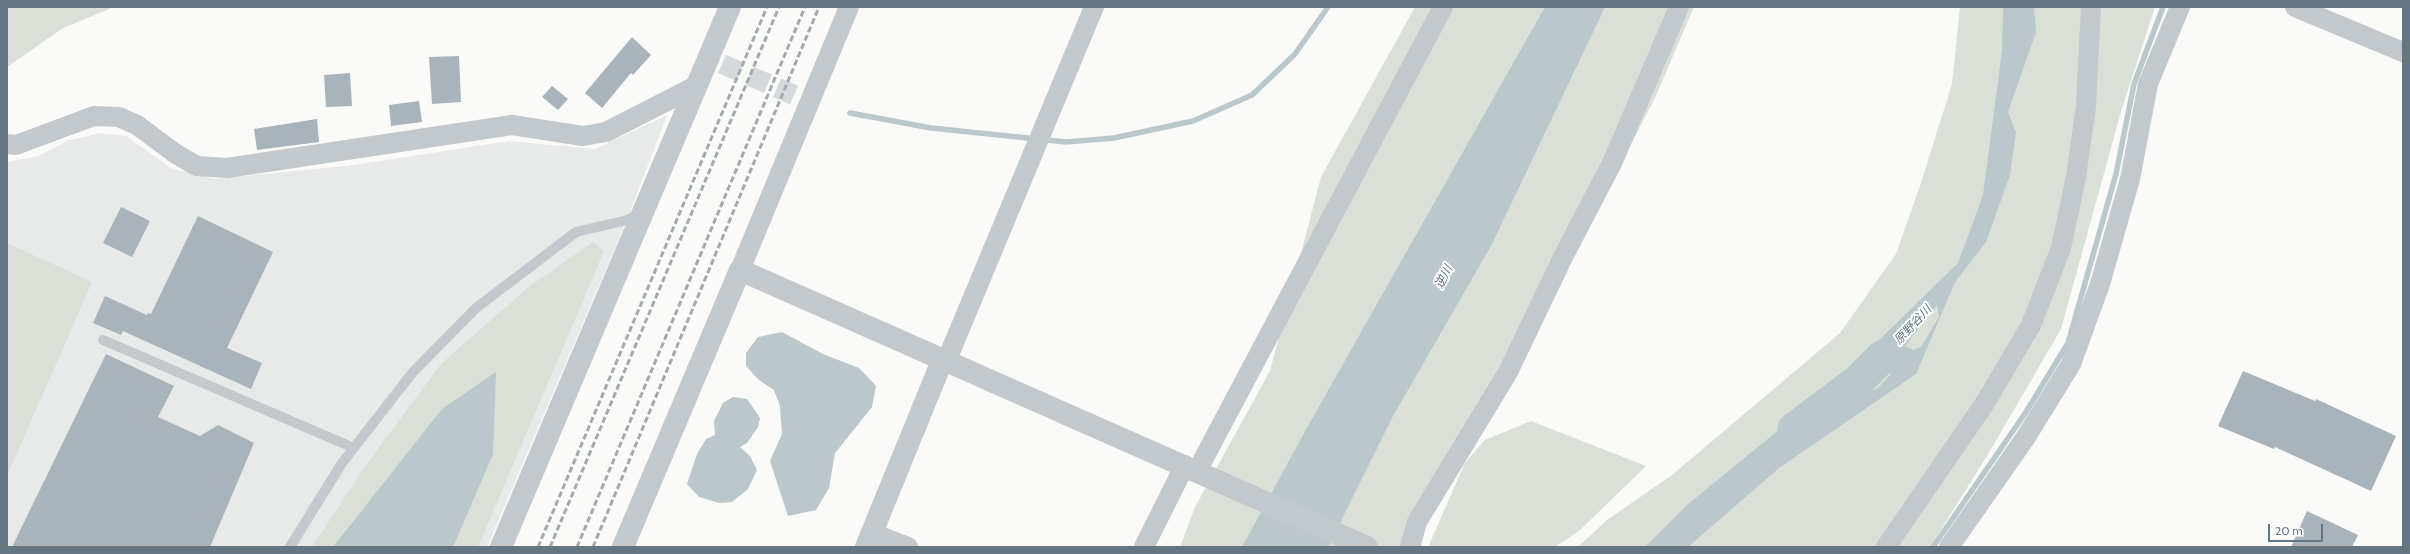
<!DOCTYPE html>
<html>
<head>
<meta charset="utf-8">
<style>
	body { margin:0 }
	#map { position:relative; width:2410px; height:554px; overflow:hidden; background:#fafaf8; font-family:Cabin,sans-serif }
	canvas { display:block }
	.frame { position:absolute; inset:0; border:8px solid #657683; pointer-events:none }
	.scale { position:absolute; left:2268px; top:524px; width:55px; height:18px; box-sizing:border-box; border:2px solid #657683; border-top:0; padding-left:5px; font-size:12px; line-height:14px; white-space:nowrap; color:#657683; -webkit-text-stroke:3px #fff; paint-order:stroke }
</style>
</head>
<body>
<div id="map">
<canvas width="2410" height="554"></canvas>
<div class="frame"></div>
<div class="scale">20 m</div>
</div>
<script>
const ctx = document.querySelector('canvas').getContext('2d');
ctx.lineJoin = 'round';
function fillPath(path, color) {
  ctx.fillStyle = color;
  ctx.fill(path, 'evenodd');
}
function toPath(rows) {
  const path = new Path2D();
  for (const r of rows) {
    path.moveTo(r[0], r[1]);
    for (let i = 2; i < r.length; i += 2) path.lineTo(r[i], r[i + 1]);
  }
  return path;
}
function stroke(path, color, width, dash) {
  ctx.strokeStyle = color;
  ctx.lineWidth = width;
  ctx.lineCap = dash ? 'butt' : 'round';
  ctx.setLineDash(dash || []);
  ctx.stroke(path);
}
function write(font, color, halo, rows, align = 'center') {
  ctx.font = font + ' Cabin,"Noto Sans JP",sans-serif';
  ctx.lineWidth = 4;
  ctx.setLineDash([]);
  ctx.textBaseline = 'middle';
  ctx.strokeStyle = halo;
  ctx.fillStyle = color;
  for (const [text, x, y, turn = 0] of rows) {
    ctx.save();
    ctx.translate(x, y);
    ctx.rotate((+turn || 0) * Math.PI / 180);
    ctx.textAlign = isNaN(turn) ? turn : align;
    if (halo) ctx.strokeText(text, 0, 0);
    ctx.fillText(text, 0, 0);
    ctx.restore();
  }
}
fillPath(toPath([
	[667,115,627,220,487,547,7,547,7,162,38,156,67,141,101,133,126,136,171,168,215,179,355,165,509,141,595,149]
]), '#e8e9e9');
fillPath(toPath([
	[7,7,114,7,63,28,7,67],
	[1415,7,1694,7,1655,98,1548,304,1417,522,1416,547,1180,547,1195,507,1270,371,1321,177],
	[1960,7,2155,7,2122,108,2061,329,1987,456,1930,547,1578,547,1607,520,1672,475,1840,333,1896,254,1921,183,1952,84],
	[593,242,604,251,478,547,312,547,366,465,441,364,530,286],
	[7,243,92,282,7,476],
	[1531,421,1646,466,1579,531,1555,547,1434,547,1429,545,1465,463,1485,440]
]), '#dadfd7');
fillPath(toPath([
	[1545,7,1605,7,1492,244,1393,416,1328,547,1242,547,1308,426],
	[2003,7,2034,7,2036,32,2008,112,2016,132,2010,175,1986,242,1955,282,1916,374,1779,468,1688,547,1645,547,1687,505,1829,389,1958,263,1983,195,2002,51],
	[1937,305,1939,317,1921,347,1913,350,1905,346],
	[1882,370,1891,374,1878,388,1839,406,1827,399],
	[782,332,823,354,859,368,876,386,872,407,835,453,829,488,816,510,788,516,770,461,782,434,780,406,774,390,759,380,746,366,746,353,758,337],
	[496,372,493,454,453,547,333,547,442,409],
	[733,397,747,399,760,418,758,427,747,443,740,447,750,456,757,470,748,489,732,502,719,503,699,497,687,484,697,454,706,439,715,435,714,421,723,403]
]), '#bbc7cb');
stroke(toPath([
	[850,113,931,128,1066,142,1114,138,1193,121,1252,95,1295,54,1328,7],
	[1933,547,2026,412,2068,343,2116,174,2134,84,2163,7]
]), '#bbc7cb', 5.5);
stroke(toPath([
	[1794,429,1858,381,1882,357]
]), '#bbc7cb', 33);
fillPath(toPath([
	[632,37,651,55,633,75,631,73,602,108,585,93],
	[459,56,461,102,432,104,429,57],
	[350,73,352,106,326,107,324,75],
	[552,86,568,99,558,110,542,97],
	[419,101,422,122,391,126,389,105],
	[317,119,319,142,257,150,254,129],
	[121,207,150,221,132,257,103,243],
	[198,216,273,252,227,348,262,363,251,389,123,331,121,335,93,323,105,296,147,315,148,313,151,314],
	[106,354,174,386,158,417,200,436,218,425,254,443,210,547,12,547],
	[2243,371,2315,401,2316,399,2396,436,2371,491,2275,447,2274,449,2218,426],
	[2307,511,2358,535,2352,547,2291,547]
]), '#aab3b9');
stroke(toPath([
	[722,64,794,95]
]), '#d5d9db', 20, [20, 10]);
stroke(toPath([
	[103,340,354,448],
	[290,547,342,463,413,372,476,308,576,232,627,220,639,214]
]), '#c3c8cc', 10);
stroke(toPath([
	[2295,7,2403,52],
	[7,144,16,145,94,116,119,117,137,125,176,154,197,166,227,168,512,125,583,136,606,132,696,86],
	[740,270,849,7],
	[946,362,1094,7],
	[1197,471,1443,7],
	[872,533,908,547],
	[1144,547,1185,465],
	[1410,547,1417,522,1508,372,1564,255,1612,163,1679,7],
	[1886,547,1985,403,2031,325,2061,248,2076,177,2086,106,2091,7],
	[1949,547,2026,437,2071,364,2100,284,2130,179,2148,84,2180,7]
]), '#c3c8cc', 20);
stroke(toPath([
	[501,547,730,7],
	[623,547,740,270,1367,547],
	[866,547,942,361]
]), '#c3c8cc', 22);
stroke(toPath([
	[538,547,767,7],
	[550,547,779,7],
	[577,547,805,7],
	[593,547,819,7]
]), '#a2aab0', 3, [6, 3]);
write('italic 12px', '#60757c', '#fff', [
	["逆川",1444,277,-62],
	["原野谷川",1913,325,-47]
]);
</script>
</body>
</html>
